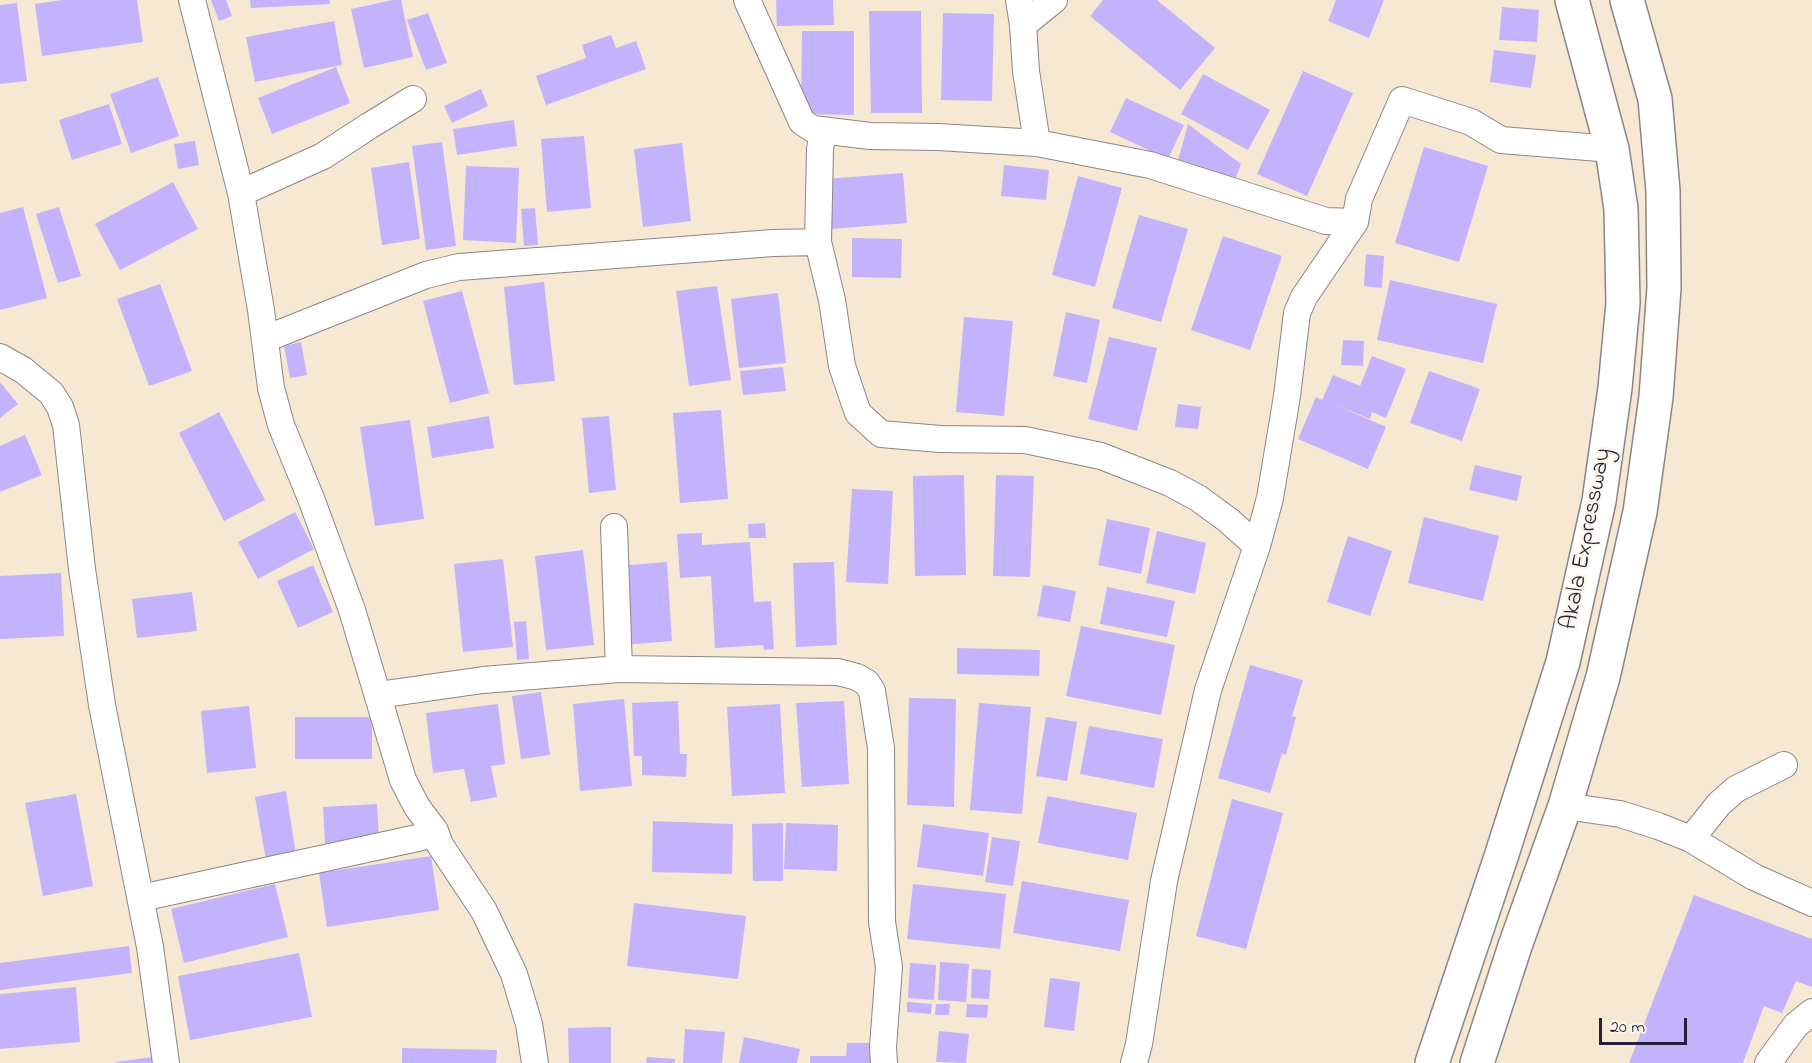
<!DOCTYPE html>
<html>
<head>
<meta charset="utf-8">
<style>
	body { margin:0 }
	#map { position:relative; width:1812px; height:1063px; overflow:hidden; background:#f6e8d3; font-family:"Indie Flower",sans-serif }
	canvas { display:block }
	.scale { position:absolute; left:1599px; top:1018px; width:88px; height:27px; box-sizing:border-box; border:3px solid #22223b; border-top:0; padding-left:8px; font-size:18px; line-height:21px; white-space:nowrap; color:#22223b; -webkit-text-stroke:4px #fbf7ec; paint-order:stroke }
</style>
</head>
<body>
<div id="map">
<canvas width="1812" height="1063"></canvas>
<div class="scale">20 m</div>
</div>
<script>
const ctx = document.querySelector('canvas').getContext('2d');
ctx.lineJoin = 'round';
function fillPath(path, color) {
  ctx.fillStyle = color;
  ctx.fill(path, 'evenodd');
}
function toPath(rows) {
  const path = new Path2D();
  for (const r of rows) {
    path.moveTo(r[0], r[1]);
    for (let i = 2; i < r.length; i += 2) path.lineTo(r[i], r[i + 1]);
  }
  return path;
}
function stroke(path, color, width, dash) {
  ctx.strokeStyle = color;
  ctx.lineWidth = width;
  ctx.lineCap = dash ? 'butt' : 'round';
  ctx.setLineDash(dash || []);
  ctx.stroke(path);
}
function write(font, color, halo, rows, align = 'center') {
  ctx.font = font + ' "Indie Flower",sans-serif';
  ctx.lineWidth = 5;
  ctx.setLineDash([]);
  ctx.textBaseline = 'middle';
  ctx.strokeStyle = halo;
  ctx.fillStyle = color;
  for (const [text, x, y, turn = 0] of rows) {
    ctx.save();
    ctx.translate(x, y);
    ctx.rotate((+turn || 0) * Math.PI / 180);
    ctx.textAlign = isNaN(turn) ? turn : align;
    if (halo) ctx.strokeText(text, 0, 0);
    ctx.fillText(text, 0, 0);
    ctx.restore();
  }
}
fillPath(toPath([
	[62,0,137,0,143,42,42,56,35,4],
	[211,0,226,0,232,16,219,21],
	[250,0,330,0,330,4,251,8],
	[393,0,401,0,413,57,364,68,351,9],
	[776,0,833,0,834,25,777,26],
	[1103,0,1157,0,1215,48,1180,90,1090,16],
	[1336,0,1384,0,1369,38,1328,21],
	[17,3,27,81,0,84,0,5],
	[1502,7,1539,10,1537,42,1499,40],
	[869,11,921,11,922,113,871,113],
	[428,13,447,63,426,70,407,20],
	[943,13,994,14,992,101,941,100],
	[334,21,342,65,255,82,246,37],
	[802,31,854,31,854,115,801,114],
	[611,35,616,48,636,41,646,69,546,105,536,76,586,58,582,45],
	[1494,50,1536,55,1531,88,1490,82],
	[336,67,350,103,272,134,258,98],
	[1303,71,1353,93,1307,196,1257,174],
	[1203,74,1270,110,1248,150,1181,114],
	[158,77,179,136,131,153,110,94],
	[481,89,488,106,452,123,444,106],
	[1126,98,1184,125,1168,159,1110,132],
	[109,104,122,144,72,160,59,120],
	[514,120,517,146,457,155,453,129],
	[1188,124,1241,164,1234,183,1177,164],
	[584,136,591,208,547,212,541,139],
	[195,141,199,165,178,169,174,144],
	[442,142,456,246,426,250,412,146],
	[682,143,691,221,643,227,634,149],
	[1424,147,1488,166,1459,262,1395,243],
	[409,162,420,239,382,245,371,168],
	[1004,165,1049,170,1046,200,1001,196],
	[466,166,519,168,516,243,463,240],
	[903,173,907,223,830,229,825,179],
	[1078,176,1122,188,1095,287,1052,275],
	[173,182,198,229,120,270,95,224],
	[23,207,47,298,0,310,0,213],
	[59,207,81,276,58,283,36,214],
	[535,208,538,245,524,246,521,209],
	[1139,215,1188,229,1161,322,1112,308],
	[1223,236,1282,256,1250,350,1191,330],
	[852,238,902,239,901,278,852,277],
	[1366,254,1384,256,1382,288,1364,286],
	[1390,280,1497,304,1483,363,1377,340],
	[544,282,555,381,514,385,504,287],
	[160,284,192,371,149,386,117,299],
	[717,286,731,380,689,386,676,291],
	[462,291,489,393,450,403,423,301],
	[778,293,786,363,739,368,731,299],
	[1066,312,1100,320,1087,383,1053,376],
	[964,317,1013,321,1004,416,956,412],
	[1109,337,1157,348,1137,431,1088,419],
	[1343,340,1364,341,1363,366,1341,365],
	[301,342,307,375,290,378,284,346],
	[1372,356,1406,369,1386,418,1372,412,1370,419,1333,404,1386,427,1368,469,1298,439,1316,397,1322,400,1333,375,1360,386],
	[783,367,786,391,743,395,740,371],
	[1429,371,1480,389,1462,441,1410,423],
	[0,382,18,404,0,418],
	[1178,404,1201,407,1198,429,1175,427],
	[721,410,728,499,680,503,673,413],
	[219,412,265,500,224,521,179,433],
	[489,416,494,448,432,458,427,427],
	[609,416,616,490,589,493,582,418],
	[410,420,424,519,375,526,360,427],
	[25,435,42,475,0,492,0,446],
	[1475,465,1522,476,1517,501,1469,490],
	[964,475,966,575,915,576,913,476],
	[996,475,1034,476,1030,577,993,576],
	[852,489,893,491,888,584,846,582],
	[295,512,314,549,258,579,238,542],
	[1424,517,1499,536,1483,601,1408,583],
	[1107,519,1150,528,1141,574,1098,565],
	[765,523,766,538,749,538,748,524],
	[1157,531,1206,543,1195,594,1146,583],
	[702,533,702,545,750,542,754,602,771,601,774,649,764,650,763,645,715,648,711,576,680,578,677,534],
	[1348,536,1392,551,1370,616,1327,602],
	[583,550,594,645,546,650,535,556],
	[503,559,513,647,463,652,454,564],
	[667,562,672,641,624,645,618,566],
	[834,562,837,645,796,647,793,563],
	[313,565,333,612,298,628,277,581],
	[61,573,64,636,0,639,0,576],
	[1043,585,1076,591,1070,622,1037,616],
	[1107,587,1175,601,1167,637,1100,624],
	[192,592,197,631,137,638,132,599],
	[526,621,529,659,517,660,514,622],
	[1081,626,1175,645,1161,715,1066,696],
	[957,648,1040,650,1039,676,957,674],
	[1250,665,1303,680,1292,716,1296,717,1286,755,1282,753,1270,793,1218,778],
	[541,692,550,755,521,759,512,696],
	[909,698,956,699,954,807,907,805],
	[624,699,632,786,580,791,573,704],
	[678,701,680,754,687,754,686,777,642,775,642,756,634,756,632,703],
	[844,701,849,784,802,787,796,703],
	[979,703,1031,707,1022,814,970,810],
	[498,704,505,764,491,766,497,797,471,802,464,769,433,773,426,713],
	[780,704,785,793,732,796,727,707],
	[249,706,256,768,207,773,201,711],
	[295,717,372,717,372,759,295,759],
	[1046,717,1077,722,1067,781,1036,776],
	[1089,726,1163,739,1154,788,1080,774],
	[286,791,296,855,266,860,255,797],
	[76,794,93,886,43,896,25,803],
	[1047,796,1137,813,1128,860,1038,843],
	[1232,799,1283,813,1246,949,1196,936],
	[377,804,379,840,325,843,323,807],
	[653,821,733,824,732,874,652,872],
	[783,823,783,881,753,881,752,824],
	[786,823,838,825,837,871,784,869],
	[923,824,989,833,983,876,917,867],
	[992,837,1020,841,1013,886,985,882],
	[431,856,439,910,327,927,319,873],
	[1022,881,1129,900,1120,951,1013,933],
	[275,884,288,937,184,963,171,909],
	[913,884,1006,894,1000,949,907,939],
	[1694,895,1812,939,1812,987,1796,981,1782,1013,1764,1006,1743,1063,1629,1063],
	[634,903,746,916,738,979,627,966],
	[129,946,132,973,0,990,0,963],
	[299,953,312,1017,190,1040,178,976],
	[940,962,969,964,966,1002,938,1000],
	[910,963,936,965,934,1000,908,998],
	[972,969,991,970,989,999,971,998],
	[1050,978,1080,982,1074,1031,1044,1027],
	[76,987,80,1042,0,1049,0,994],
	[907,1002,932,1004,931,1014,907,1012],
	[936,1004,950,1004,949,1015,935,1015],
	[967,1004,988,1005,987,1018,966,1017],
	[611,1027,611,1063,569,1063,568,1028],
	[685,1029,725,1032,722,1063,683,1063],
	[939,1031,969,1034,966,1063,936,1062],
	[744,1037,800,1049,797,1063,739,1063],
	[847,1043,873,1043,873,1063,810,1063,810,1056,846,1056],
	[402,1048,497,1050,496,1063,402,1063],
	[153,1057,154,1063,116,1063,116,1062],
	[647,1057,675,1059,675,1063,646,1063]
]), '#c3b3fc');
const street = toPath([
	[192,0,241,193,261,310,271,388,281,425,312,501,352,610,403,780,417,807,435,831,440,845,484,911,514,974,529,1024,535,1063],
	[747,0,802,122,813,129,870,136,938,137,1037,143,1150,165,1326,221,1355,222,1359,199,1402,100,1471,122,1501,140,1612,149],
	[1019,0,1023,25,1026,71,1037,143],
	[1023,25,1054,0],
	[241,193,323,156,369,126,413,99],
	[818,242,832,300,842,366,858,413,881,434,940,439,1025,440,1101,456,1170,483,1198,498,1228,520,1257,546],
	[265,339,426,275,459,267,773,243,818,242,820,149,823,131],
	[0,357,23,370,51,393,60,407,66,425,82,569,102,705,150,947,166,1063],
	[614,527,619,669],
	[378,695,483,680,619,669,838,672,857,677,867,683,872,691,881,748,882,922,889,967,883,1047,884,1063],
	[1565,806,1620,814,1658,826,1691,839,1754,877,1812,903],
	[1691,839,1719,804,1736,789,1784,765],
	[141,898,431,835,435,831],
	[1134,1063,1139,1044,1164,881,1208,690,1257,546,1270,498,1287,396,1297,313,1304,297,1355,222],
	[1768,1063,1796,1025,1812,1012]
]);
const primary = toPath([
	[1432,1063,1501,857,1563,662,1599,501,1615,388,1623,303,1621,209,1612,149,1572,0],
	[1477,1063,1515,946,1565,806,1603,677,1640,512,1656,397,1664,288,1663,191,1655,99,1627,0]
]);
stroke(street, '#8c8587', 28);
stroke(primary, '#8c8587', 36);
stroke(street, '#fff', 26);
stroke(primary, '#fff', 33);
write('24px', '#22223b', '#fbf7ec', [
	["Akala Expressway",1588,539,-79]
]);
</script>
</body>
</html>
